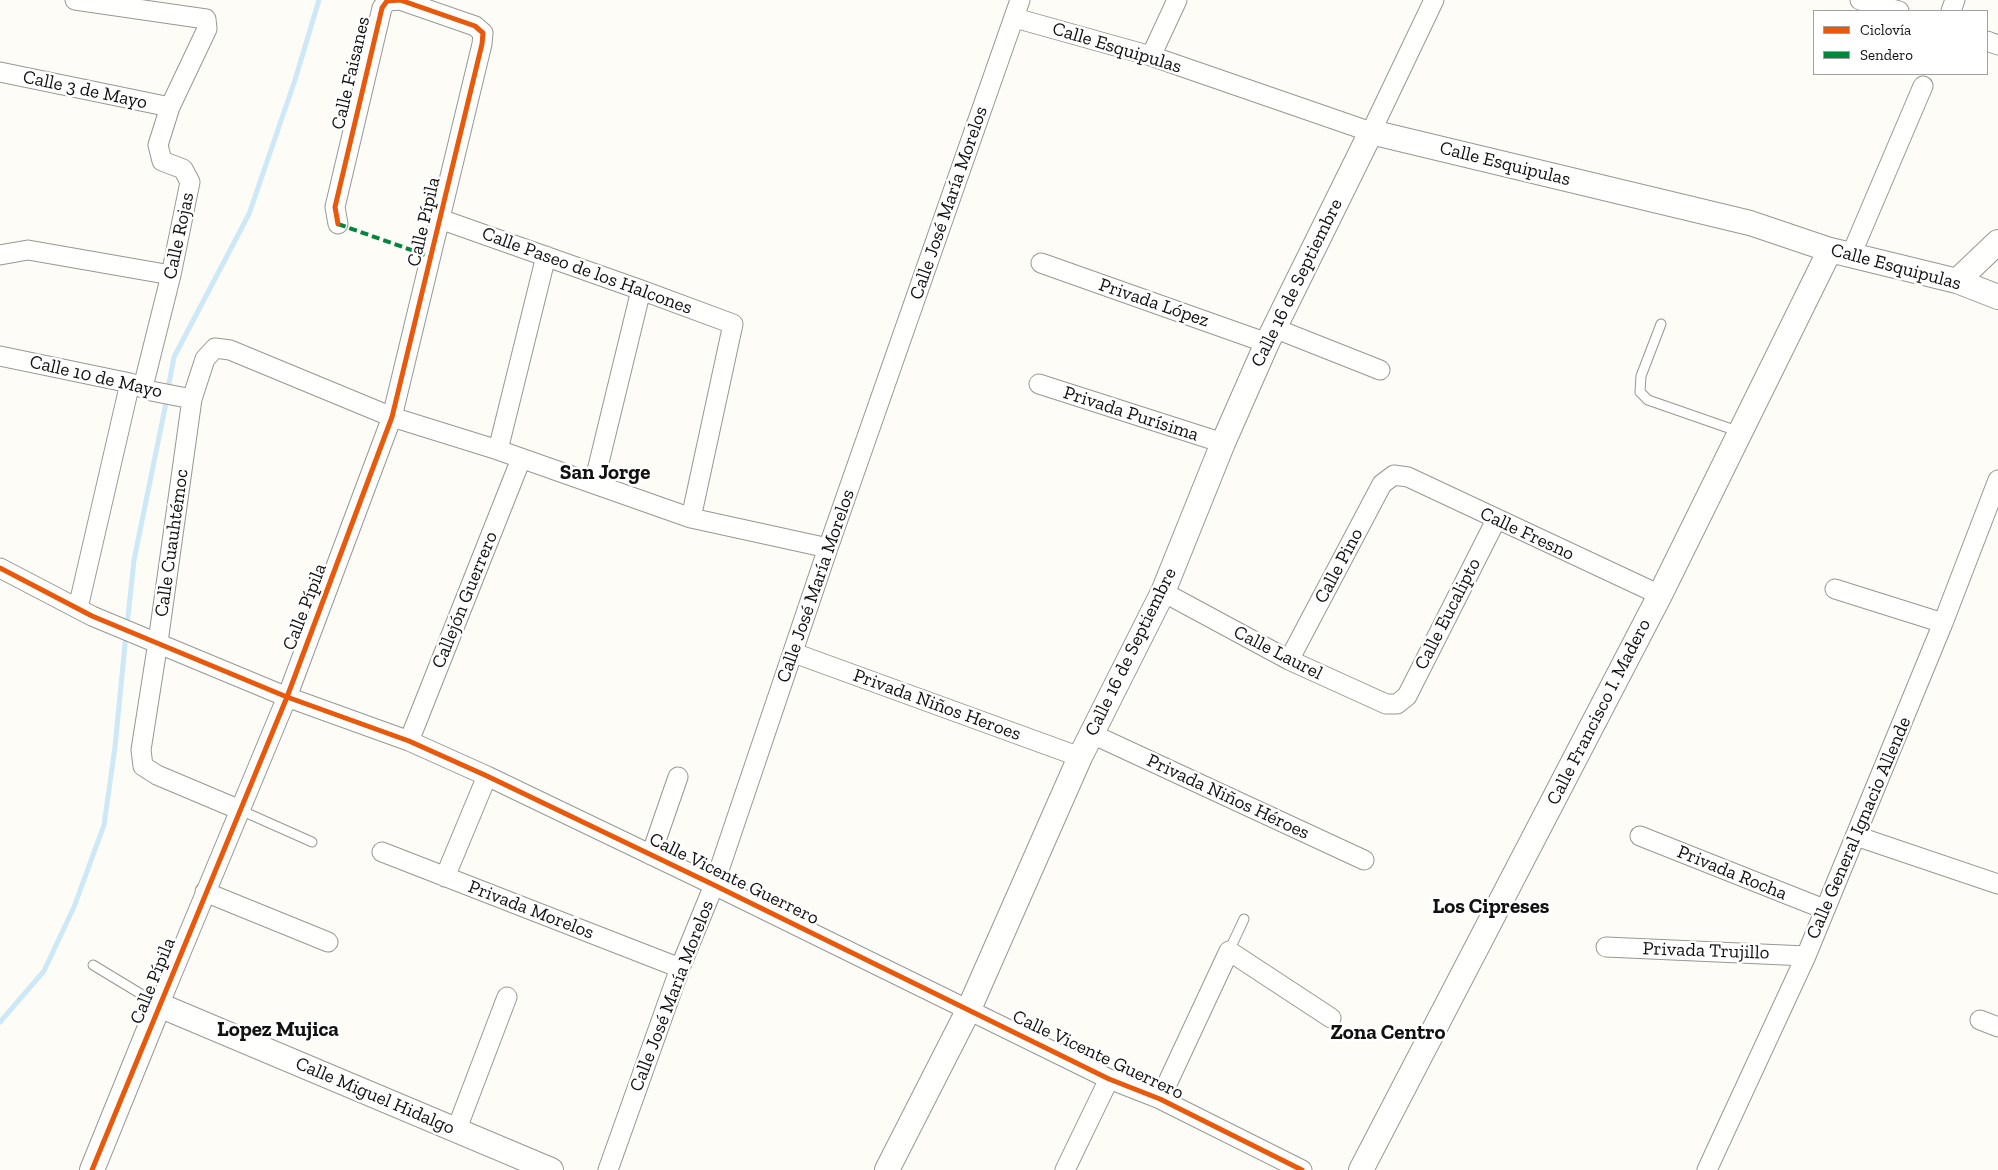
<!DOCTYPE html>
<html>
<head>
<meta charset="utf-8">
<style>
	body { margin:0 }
	#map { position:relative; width:1998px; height:1170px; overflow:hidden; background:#fdfcf7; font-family:"Zilla Slab",serif }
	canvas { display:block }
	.legend { position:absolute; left:1813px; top:10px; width:175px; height:65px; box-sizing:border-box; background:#fff; border:1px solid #a0a0a0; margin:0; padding:6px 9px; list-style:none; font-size:15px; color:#111 }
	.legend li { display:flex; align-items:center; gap:10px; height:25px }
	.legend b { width:25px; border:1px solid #a0a0a0 }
</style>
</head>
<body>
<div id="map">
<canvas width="1998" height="1170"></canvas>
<ul class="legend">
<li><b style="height:6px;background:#e8590c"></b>Ciclovía</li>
<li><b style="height:6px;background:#00873e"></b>Sendero</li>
</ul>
</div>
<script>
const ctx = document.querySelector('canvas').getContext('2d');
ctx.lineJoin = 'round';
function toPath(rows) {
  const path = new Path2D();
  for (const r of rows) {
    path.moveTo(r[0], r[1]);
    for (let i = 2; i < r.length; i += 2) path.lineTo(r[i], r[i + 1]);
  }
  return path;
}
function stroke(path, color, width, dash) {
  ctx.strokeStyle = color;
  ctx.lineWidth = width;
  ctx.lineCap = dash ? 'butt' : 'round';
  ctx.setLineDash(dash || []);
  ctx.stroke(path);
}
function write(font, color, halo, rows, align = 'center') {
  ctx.font = font + ' "Zilla Slab",serif';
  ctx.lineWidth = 5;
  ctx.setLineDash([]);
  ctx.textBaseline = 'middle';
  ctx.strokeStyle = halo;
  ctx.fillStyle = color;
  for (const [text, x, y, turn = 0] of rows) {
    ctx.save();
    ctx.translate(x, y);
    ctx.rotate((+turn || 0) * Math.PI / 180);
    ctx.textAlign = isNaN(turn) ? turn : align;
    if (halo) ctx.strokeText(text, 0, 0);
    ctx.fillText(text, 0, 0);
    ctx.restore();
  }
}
stroke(toPath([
	[168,389,174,357,249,214,295,80,319,0],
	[127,626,134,560,167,398],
	[0,1022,44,971,74,907,104,825,115,747,126,634]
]), '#cde8f7', 5);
const service = toPath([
	[1661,324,1641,376,1640,392,1648,400,1740,432],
	[240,810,312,842],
	[1229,951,1244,919],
	[93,965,159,1005]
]);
const minor = toPath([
	[75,0,206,19,207,29,170,107,158,145,162,161,183,169,190,182,171,275,143,387],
	[1860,0,1899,11],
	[1951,11,1955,0],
	[1015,18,1151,56,1371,132,1434,0],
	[1987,41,1998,45],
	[1151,56,1177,0],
	[0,72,170,107],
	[440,219,641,290,733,324,691,518],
	[0,255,28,250,171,275],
	[1851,255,1923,86],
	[1041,263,1267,343],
	[1274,328,1380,370],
	[0,356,130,383,151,391,192,399],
	[1039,384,1223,443],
	[498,450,546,256],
	[594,483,641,290],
	[0,568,92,616,287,697,409,741,487,776,714,885,1109,1079,1160,1099,1302,1170],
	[1835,589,1943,623],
	[1163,592,1289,660,1386,704,1397,704,1407,696,1496,520],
	[78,608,130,383],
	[794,653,1080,757],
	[1289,660,1382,484,1394,475,1408,477,1660,595],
	[1092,734,1364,860],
	[409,741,521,459],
	[240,810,157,775,143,766,141,750,158,642,192,399,205,359,215,348,230,350,392,417,498,450,691,518,828,548],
	[1640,836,1824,909],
	[1856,836,1998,884],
	[382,852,680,968],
	[651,855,678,777],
	[445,877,487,776],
	[205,892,328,942],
	[1606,947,1806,956],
	[159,1005,287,697,392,417,482,44,483,33,475,26,400,0,387,1,382,8,335,207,338,224],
	[1980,1020,1998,1027],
	[1160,1099,1229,951,1331,1018],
	[456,1131,507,997],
	[608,1170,680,968,714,885,828,548,1020,0],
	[1065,1170,1109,1079],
	[1707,1170,1806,956,1943,623,1998,480]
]);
const tertiary = toPath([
	[1957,281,1998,242],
	[92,1170,159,1005,551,1170],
	[887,1170,969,1009,1080,757,1163,592,1223,443,1267,343,1371,132,1750,223,1830,250,1957,281,1998,297],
	[1361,1170,1660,595,1830,250]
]);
stroke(service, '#979795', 11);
stroke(minor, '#979795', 21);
stroke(tertiary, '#979795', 26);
stroke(service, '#fffffe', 9);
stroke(minor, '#fffffe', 19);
stroke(tertiary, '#fffffe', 24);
stroke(toPath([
	[338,224,431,257]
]), '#00873e', 4, [8, 4]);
stroke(toPath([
	[0,568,92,616,287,697,409,741,487,776,714,885,1109,1079,1160,1099,1302,1170],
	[92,1170,287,697,392,417,482,44,483,33,475,26,400,0,387,1,382,8,335,207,338,224]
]), '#e8590c', 5);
write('19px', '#111', '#fff', [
	["Calle Esquipulas",1117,48,17],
	["Calle Faisanes",351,73,-77],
	["Calle 3 de Mayo",85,90,12],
	["Calle Esquipulas",1505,164,14],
	["Calle José María Morelos",949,203,-71],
	["Calle Pípila",424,222,-77],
	["Calle Rojas",179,236,-78],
	["Calle Esquipulas",1896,267,15],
	["Calle Paseo de los Halcones",587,271,20],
	["Calle 16 de Septiembre",1297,283,-64],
	["Privada López",1154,303,19],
	["Calle 10 de Mayo",96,377,13],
	["Privada Purísima",1131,414,18],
	["Calle Fresno",1527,534,25],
	["Calle Cuauhtémoc",172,543,-82],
	["Calle Pino",1339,566,-62],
	["Calle José María Morelos",816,586,-71],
	["Callejón Guerrero",465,600,-68],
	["Calle Pípila",305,607,-69],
	["Calle Eucalipto",1448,614,-63],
	["Calle 16 de Septiembre",1131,652,-64],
	["Calle Laurel",1278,653,27],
	["Privada Niños Heroes",937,705,20],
	["Calle Francisco I. Madero",1599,712,-63],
	["Privada Niños Héroes",1228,797,25],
	["Calle General Ignacio Allende",1859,828,-67],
	["Privada Rocha",1732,873,22],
	["Calle Vicente Guerrero",734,879,26],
	["Privada Morelos",531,910,21],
	["Privada Trujillo",1706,951,2],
	["Calle Pípila",153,981,-68],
	["Calle José María Morelos",672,996,-69],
	["Calle Vicente Guerrero",1098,1055,25],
	["Calle Miguel Hidalgo",375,1096,23]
]);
write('bold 21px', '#111', '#fff', [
	["San Jorge",605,473],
	["Los Cipreses",1491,907],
	["Lopez Mujica",278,1030],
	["Zona Centro",1388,1033]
]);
</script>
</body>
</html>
